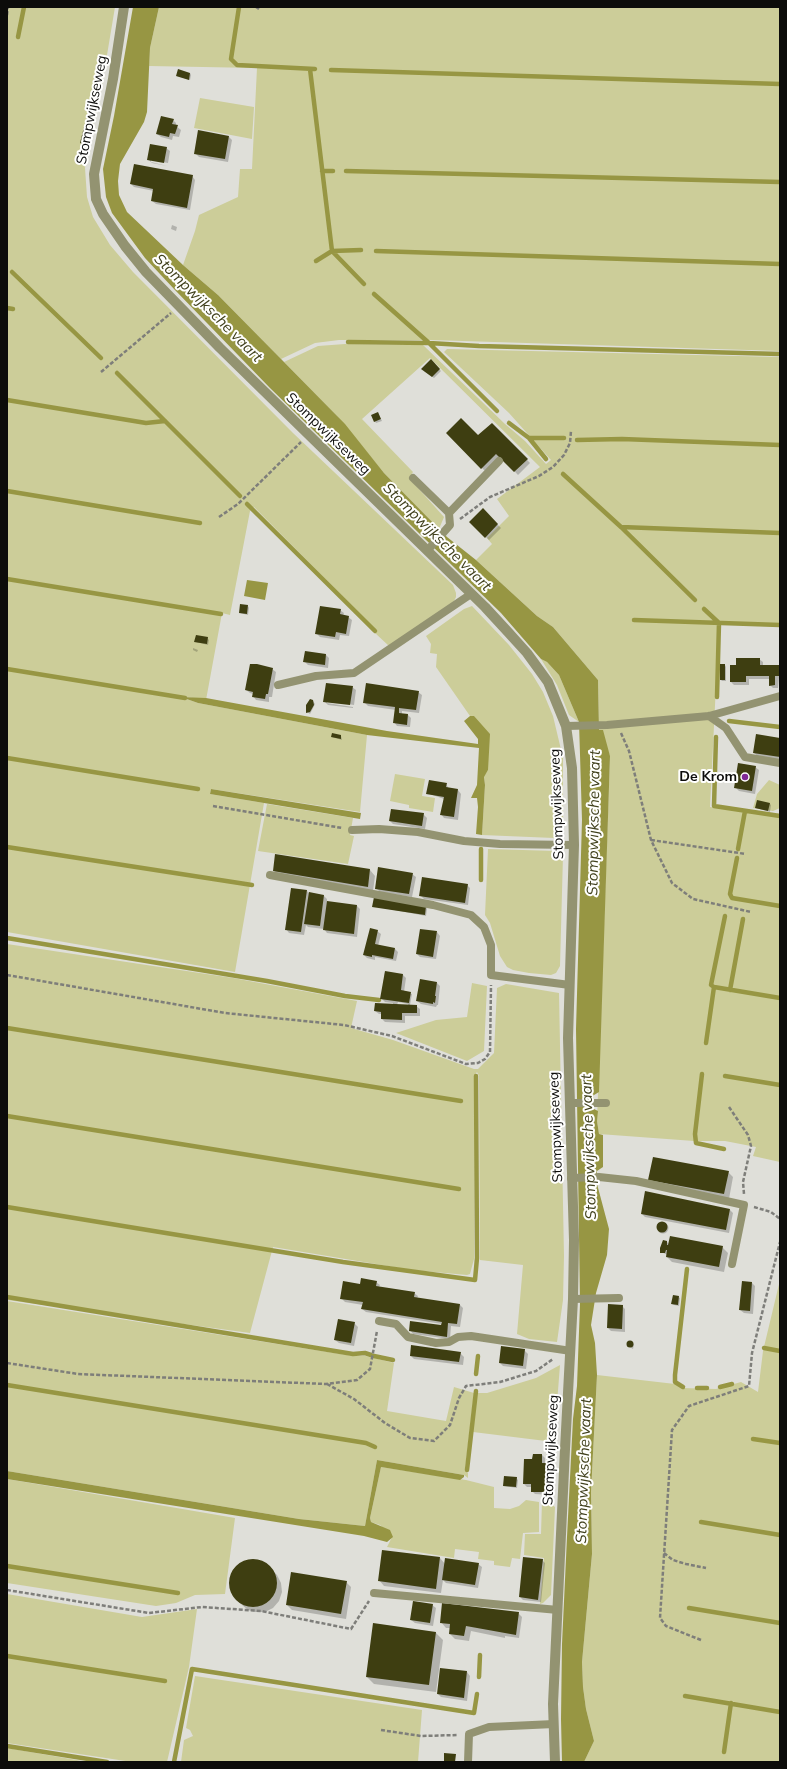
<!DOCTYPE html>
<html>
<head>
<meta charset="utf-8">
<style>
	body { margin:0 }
	#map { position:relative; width:787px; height:1769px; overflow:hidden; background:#dfdfd9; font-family:Mulish,sans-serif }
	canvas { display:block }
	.frame { position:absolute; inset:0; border:8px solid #0c0c0a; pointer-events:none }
</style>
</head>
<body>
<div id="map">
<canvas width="787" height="1769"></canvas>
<div class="frame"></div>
</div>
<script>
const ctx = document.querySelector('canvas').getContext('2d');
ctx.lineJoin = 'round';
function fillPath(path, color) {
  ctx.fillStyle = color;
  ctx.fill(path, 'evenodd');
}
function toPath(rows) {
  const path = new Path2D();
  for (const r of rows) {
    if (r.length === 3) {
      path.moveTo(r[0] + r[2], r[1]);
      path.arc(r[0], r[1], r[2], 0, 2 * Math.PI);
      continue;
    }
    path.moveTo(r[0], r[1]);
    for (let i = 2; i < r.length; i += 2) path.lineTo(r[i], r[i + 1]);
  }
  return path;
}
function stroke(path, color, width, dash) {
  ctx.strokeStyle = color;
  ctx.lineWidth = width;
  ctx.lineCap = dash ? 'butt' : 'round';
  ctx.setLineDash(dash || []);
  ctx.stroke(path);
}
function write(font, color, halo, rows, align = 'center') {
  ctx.font = font + ' Mulish,sans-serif';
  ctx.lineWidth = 4;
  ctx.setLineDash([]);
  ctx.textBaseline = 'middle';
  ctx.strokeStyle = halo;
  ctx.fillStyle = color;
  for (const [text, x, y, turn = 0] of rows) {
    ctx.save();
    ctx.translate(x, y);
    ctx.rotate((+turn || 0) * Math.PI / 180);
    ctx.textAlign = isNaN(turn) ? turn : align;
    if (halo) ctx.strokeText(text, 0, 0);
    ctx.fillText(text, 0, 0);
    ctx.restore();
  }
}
fillPath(toPath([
	[7,7,115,7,99,103,88,148,85,168,87,197,93,217,110,245,133,272,293,433,453,585,456,593,456,597,453,603,389,646,375,633,377,631,254,507,250,511,230,615,222,613,206,700,116,686,181,697,198,703,367,735,360,812,211,789,210,794,264,803,235,972,7,932],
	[159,7,780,7,780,351,431,340,339,340,315,343,281,359,218,295,183,265,195,231,199,215,238,197,240,169,252,169,257,68,149,66,150,48],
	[200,98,254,107,252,139,194,128],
	[345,344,423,345,505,424,525,441,546,464,551,460,509,413,444,352,447,349,780,357,780,625,719,624,710,807,780,817,780,1162,753,1156,756,1147,725,1141,694,1141,599,1134,597,1121,610,756,599,730,598,680,553,627,537,616,476,560,492,544,487,538,509,516,497,499,540,467,430,358,362,419,413,472,409,478,444,517,439,529,384,473,337,416,284,362,318,346],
	[472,606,509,645,532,674,543,692,553,716,563,758,563,835,554,838,482,835,485,785,484,776,488,770,474,716,470,716,436,667,437,654,430,653,431,644,426,636,464,609],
	[541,659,547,662,559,675,579,722,569,715,557,685],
	[395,774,425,779,422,796,435,798,433,812,409,808,409,805,390,801],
	[769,780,780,785,780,808,773,811,753,808,757,794],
	[267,804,353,818,350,835,354,836,348,864,258,851],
	[488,849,557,851,563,855,560,966,556,973,551,975,529,973,513,970,507,967,500,956,490,923,485,915],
	[7,944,233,978,357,1001,351,1028,393,1040,474,1069,478,1069,494,1053,497,988,506,984,559,993,564,1256,563,1300,557,1342,529,1339,517,1334,523,1265,480,1260,479,1076,477,1072,475,1075,474,1259,470,1274,467,1275,412,1270,273,1247,250,1333,7,1300],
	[472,983,487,986,484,1051,467,1061,396,1033,436,1020,467,1017],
	[780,1280,780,1762,584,1762,594,1741,586,1709,583,1687,582,1662,592,1554,591,1492,597,1375,675,1384,682,1388,716,1389,741,1382,758,1392,763,1351],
	[7,1301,353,1356,366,1356,394,1363,387,1411,446,1421,454,1387,474,1393,465,1470,468,1473,468,1478,464,1475,377,1460,365,1526,299,1519,7,1471],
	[560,1365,554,1442,473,1432,477,1393,487,1393,536,1378],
	[381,1467,466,1480,494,1487,494,1508,510,1509,519,1506,526,1500,539,1502,539,1532,523,1533,520,1559,512,1558,510,1567,494,1565,494,1561,478,1559,479,1552,455,1549,454,1558,387,1547,392,1537,380,1525,371,1522,370,1518],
	[7,1479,235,1518,225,1594,195,1595,176,1603,156,1606,7,1583],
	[542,1501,549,1502,555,1507,551,1595,543,1603,540,1604,544,1558,524,1555,525,1534,541,1534],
	[7,1594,142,1617,197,1609,189,1667,167,1762,132,1762,7,1743],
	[195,1676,422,1710,418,1762,181,1762,184,1740,193,1736,190,1730,186,1728],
	[7,1748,88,1762,7,1762]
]), '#cccd99');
fillPath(toPath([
	[133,7,159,7,150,48,147,112,144,122,120,164,118,181,119,195,127,212,183,265,218,295,284,362,345,424,384,473,447,537,476,560,537,616,553,627,598,680,599,730,603,730,610,756,599,1092,594,1095,594,1109,598,1111,597,1121,599,1134,603,1135,603,1167,597,1171,597,1184,609,1229,607,1255,596,1293,591,1325,595,1343,597,1375,591,1492,592,1554,582,1662,583,1687,586,1709,594,1741,584,1762,562,1762,561,1719,562,1644,567,1537,573,1419,577,1386,580,1304,576,1029,582,820,579,722,559,675,547,662,541,659,501,613,270,388,174,289,145,258,112,213,106,197,103,169,114,116],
	[247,580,268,583,265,600,244,596],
	[181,697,206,698,387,731,478,744,478,739,464,721,470,716,474,716,490,734,488,770,484,777,485,785,482,835,476,834,478,807,477,798,471,798,477,785,479,748,367,735,198,703],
	[211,789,361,813,360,819,210,794],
	[377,1460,464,1475,464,1477,460,1480,381,1467,370,1518,371,1522,390,1530,393,1537,387,1542,364,1536,7,1479,7,1471,299,1519,365,1526]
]), '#979643');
fillPath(toPath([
	[190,73,191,75,190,80,177,76],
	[173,120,176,123,176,126,181,130,179,137,173,136,172,140,161,137,157,134],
	[85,128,94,131,90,146,81,143],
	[229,137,232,140,228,162,199,157,195,153],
	[166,148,170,151,168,163,151,160,151,162,167,166,152,163,149,160],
	[192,176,195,180,190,210,156,204,152,201,154,191,134,187,131,184],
	[172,225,177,227,176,231,171,229],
	[431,361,441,371,434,378,424,371],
	[378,413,382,421,376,423,375,421],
	[492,424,530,463,518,475,502,458,487,473,447,433,482,441],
	[483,510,501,528,489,540,470,522],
	[248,606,249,608,248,615,240,613],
	[340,610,344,613,343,616,348,617,352,620,349,636,340,635,339,640,320,637,316,633],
	[207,638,209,640,208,645,196,642],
	[193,648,198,650,197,652,193,650],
	[326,655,329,658,328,668,308,665,305,662],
	[759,659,763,662,763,666,779,666,780,667,778,688,773,688,770,685,770,679,749,679,749,685,734,685,731,682,737,666],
	[725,665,726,667,726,681,722,681,721,680],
	[272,669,276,672,272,697,269,697,269,702,256,700,253,696,253,694,250,693,246,690],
	[352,687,356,690,354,705,327,701,327,703,353,707,353,708,328,705,324,701],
	[418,692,422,695,419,713,402,711,402,714,408,715,411,718,410,727,397,726,394,722,396,710,368,706,364,702],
	[313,701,315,704,310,714,306,711,309,702],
	[341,736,342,740,332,737],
	[780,739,780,761,760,758,754,753],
	[755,767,759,770,755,794,739,791,736,788],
	[446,784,449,789,458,790,461,794,458,820,444,818,441,814,444,799,427,793],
	[769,803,771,805,770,812,756,808],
	[423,814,427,818,425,829,393,824,390,821],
	[370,870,375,876,373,891,279,876,274,871],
	[412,874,416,877,412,897,380,892,376,888],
	[467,885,470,888,468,905,424,899,420,895],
	[307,891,309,893,324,896,327,899,327,902,357,906,360,909,357,937,327,933,324,929,308,927,306,925,304,935,289,933,286,929],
	[373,906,426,907,427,909,426,916],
	[377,931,381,934,378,946,395,949,398,952,396,961,375,957,375,960,367,958,364,955],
	[437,932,440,936,436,959,420,957,417,954],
	[385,972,403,975,406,978,404,992,412,994,410,1005,416,1006,420,1009,420,1016,405,1016,405,1023,385,1022,382,1019,382,1014,379,1014,375,1011,393,1004,393,1003,385,1002,381,998],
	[398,1002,408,1004,408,1005,397,1005],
	[437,983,440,986,438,1005,437,1005,436,1007,421,1004,417,1001],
	[728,1172,733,1177,729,1199,655,1185,650,1180],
	[646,1192,730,1210,733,1213,729,1233,645,1217,642,1214],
	[663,1228,5.5],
	[667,1242,670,1245,722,1247,728,1253,724,1272,672,1262,667,1257,668,1255,661,1252],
	[376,1282,380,1285,379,1287,414,1293,418,1296,417,1299,460,1305,463,1308,460,1327,451,1326,450,1339,413,1334,410,1330,442,1327,442,1324,366,1312,362,1309,363,1305,345,1302,341,1298,361,1285],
	[752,1283,755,1286,753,1314,744,1313,740,1310],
	[678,1297,680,1298,679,1306,674,1305,672,1304],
	[622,1306,625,1309,625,1332,611,1331,608,1328],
	[354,1323,358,1327,354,1346,339,1343,335,1340],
	[629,1342,634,1344,633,1349,628,1346],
	[524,1350,528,1354,526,1369,503,1366,500,1363],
	[460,1353,464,1357,463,1365,414,1359,411,1356],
	[533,1455,542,1455,545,1458,545,1464,551,1467,550,1495,535,1494,532,1491,532,1487,527,1487,524,1484,533,1460],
	[516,1478,518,1480,517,1488,504,1486],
	[440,1558,445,1564,478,1564,482,1567,478,1588,446,1583,443,1580,441,1593,384,1586,379,1580],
	[247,1560,256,1560,264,1563,277,1575,281,1583,282,1592,279,1601,273,1608,265,1612,255,1612,248,1610,234,1598,230,1589,230,1580,234,1570,239,1565],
	[542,1560,545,1563,541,1602,523,1600,520,1597],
	[346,1582,351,1587,346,1619,292,1610,287,1605],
	[432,1605,436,1608,433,1626,415,1623,411,1620],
	[518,1613,522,1617,519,1638,505,1636,505,1638,471,1631,469,1641,455,1639,450,1634,450,1628,446,1628,441,1622],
	[374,1624,436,1633,443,1640,436,1692,374,1684,367,1677],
	[441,1669,467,1672,470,1676,467,1701,441,1697,438,1694]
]), '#0003');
stroke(toPath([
	[239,7,231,59,237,65,315,69],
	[18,37,24,7],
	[310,69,332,251,364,284],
	[331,70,780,84],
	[322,171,333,171],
	[346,171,780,182],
	[376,251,780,264],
	[316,261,332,251,361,250],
	[12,272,101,358],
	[374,294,429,343,497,411],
	[7,308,13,309],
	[348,342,429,343,479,346,780,354],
	[117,373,240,496],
	[7,400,146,423,165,421],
	[509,423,529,438,546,459],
	[529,438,564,438],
	[577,440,622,439,780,445],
	[563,474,621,527,695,600],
	[7,491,200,523],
	[247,504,375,631],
	[621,527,780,533],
	[7,579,221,614],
	[704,609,719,623,717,697],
	[634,620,780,625],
	[7,669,185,698],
	[729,721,780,727],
	[716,737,714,806,780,816],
	[7,758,198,789],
	[7,847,252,885],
	[481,849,481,880],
	[738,849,745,811],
	[737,858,730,894,732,898,780,906],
	[7,938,267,981,345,996,379,1000],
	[714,987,711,985,725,916],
	[730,990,743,919],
	[7,1028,461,1101],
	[706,1043,714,987,780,998],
	[702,1074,695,1134,696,1143,724,1149],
	[725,1076,780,1085],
	[7,1116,459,1189],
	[7,1207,343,1262,475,1280,477,1258,476,1076],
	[7,1297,353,1354,365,1353,371,1355],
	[764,1348,780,1351],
	[374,1356,393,1360],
	[476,1374,478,1356],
	[7,1385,366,1443,375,1447],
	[683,1387,675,1382,675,1375,687,1269],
	[720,1387,732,1384],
	[697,1388,707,1388],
	[753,1439,780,1443],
	[467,1470,476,1391],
	[701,1522,780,1535],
	[7,1566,178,1593],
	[689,1608,780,1623],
	[7,1656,165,1681],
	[479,1677,480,1655],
	[685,1696,780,1712],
	[7,1746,107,1762],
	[724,1752,731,1703],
	[174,1762,192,1669,474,1713,477,1694]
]), '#979643', 4.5);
fillPath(toPath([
	[178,69,190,73,189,80,176,76],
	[161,116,174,119,172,124,178,125,175,134,170,133,169,137,156,134],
	[84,127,93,129,89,146,80,143],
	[198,130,229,136,225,159,194,154],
	[150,144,167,147,164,163,147,160],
	[134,164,193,175,187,208,151,201,153,189,130,184],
	[431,359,440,369,432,377,421,369],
	[378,412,381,419,374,422,371,415],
	[461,418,478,435,492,423,528,459,514,472,496,454,481,469,446,433],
	[483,508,498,524,485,538,469,522],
	[240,604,248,605,247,614,239,613],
	[320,606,341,609,340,614,349,616,346,634,336,632,335,637,315,634],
	[196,635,208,637,207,644,194,642],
	[305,651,326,654,325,665,303,662],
	[736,658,760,658,760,665,779,665,779,676,775,676,775,685,769,686,769,676,746,676,746,682,730,682,730,665,736,665],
	[250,664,257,664,273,668,268,694,266,694,265,699,252,697,253,692,245,690],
	[720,664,725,664,725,680,720,680],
	[326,683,353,686,350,705,323,702],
	[366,683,419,691,416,710,399,708,399,713,408,714,407,725,393,723,395,707,363,703],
	[310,699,313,700,314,705,310,712,306,713,306,705],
	[332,733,341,735,341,739,331,737],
	[756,734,780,738,780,757,753,753],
	[738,763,756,766,752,791,734,788],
	[429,780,447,783,446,787,458,789,454,817,440,815,444,797,426,794],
	[757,800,770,803,768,811,755,808],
	[391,809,424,813,422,826,389,821],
	[275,854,370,869,368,887,273,871],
	[378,867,413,873,409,894,375,889],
	[422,877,468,884,465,903,419,896],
	[291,888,307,890,301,932,285,930],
	[309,892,324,895,320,926,304,924],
	[374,897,426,906,425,915,372,907],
	[327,901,357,905,354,934,323,930],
	[370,928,378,930,375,944,395,948,393,959,372,955,372,957,363,955],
	[420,929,437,931,433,957,416,954],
	[385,971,403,974,401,990,411,992,409,1003,380,999],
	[420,979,437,982,435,996,436,996,435,1003,433,1002,433,1004,416,1001],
	[375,1003,417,1005,417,1013,402,1013,402,1020,381,1019,381,1012,374,1011],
	[653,1157,729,1171,724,1194,648,1180],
	[645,1191,730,1209,726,1230,641,1214],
	[662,1227,5.5],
	[670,1236,723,1246,719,1267,666,1257,667,1250,666,1250,665,1253,660,1253,660,1248,663,1240,667,1241,667,1245,668,1245],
	[361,1278,377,1281,376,1286,415,1292,414,1297,460,1304,457,1324,448,1323,447,1337,409,1331,410,1321,441,1325,442,1322,361,1309,363,1302,340,1299,343,1281,360,1284],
	[742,1281,752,1282,750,1311,739,1310],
	[673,1295,679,1296,678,1305,671,1304],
	[608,1304,623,1305,622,1329,607,1328],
	[338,1319,355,1322,351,1343,334,1340],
	[630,1344,3.5],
	[411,1345,461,1352,459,1362,410,1356],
	[501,1346,525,1349,523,1366,499,1363],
	[533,1454,542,1454,542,1463,548,1463,547,1492,531,1492,531,1484,523,1484,524,1459,532,1459],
	[504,1476,517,1477,516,1487,503,1486],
	[382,1550,440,1557,436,1589,378,1581],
	[523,1557,543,1559,538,1600,519,1597],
	[445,1558,479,1563,475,1585,442,1580],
	[253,1583,24],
	[291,1572,347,1581,341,1614,286,1605],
	[413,1601,433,1604,430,1623,410,1620],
	[442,1603,519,1612,516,1635,466,1626,464,1636,449,1634,450,1624,440,1623],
	[373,1623,436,1632,429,1685,366,1677],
	[440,1668,467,1671,464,1698,437,1694],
	[444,1753,456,1754,455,1762,444,1762]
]), '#3e3e11');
stroke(toPath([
	[256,7,259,9],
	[7,15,8,7],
	[101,372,171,313],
	[219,517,238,504,301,442],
	[460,519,490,497,539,476,553,467,564,455,570,443,571,431],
	[621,733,629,751,651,840,672,883,693,899,751,912],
	[213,806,342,828],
	[651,840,746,854],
	[7,975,225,1013,344,1025,392,1036,466,1064,478,1063,485,1059,490,1052,491,985],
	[729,1107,748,1135,751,1146,743,1182,744,1194],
	[754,1207,771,1212,780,1219],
	[7,1363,78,1374,326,1384,357,1380,370,1369,377,1331],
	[327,1384,354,1399,385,1423,410,1438,434,1441,450,1425,459,1398,466,1386,500,1382,536,1371,553,1359],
	[664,1553,673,1560,686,1564,706,1568],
	[7,1590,149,1613,202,1607,261,1611,351,1629,369,1601],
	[701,1640,666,1626,660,1618,672,1430,689,1406,749,1386,752,1353,780,1242],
	[381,1730,421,1736,458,1735]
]), '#7e7e7a', 2.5, [4, 2]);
stroke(toPath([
	[413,478,449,513],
	[427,551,450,525,449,513,499,461],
	[278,685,316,676,354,673,471,594],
	[709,716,726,728,745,757,780,763],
	[566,726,607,725,709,716,780,696],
	[352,830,379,829,418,832,464,841,500,844,574,845],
	[270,875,433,905,471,915,484,927,491,945,491,975,570,985],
	[569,1103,606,1103],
	[571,1178,599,1177,636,1181,744,1205,732,1264],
	[573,1299,619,1298],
	[379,1321,396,1324,408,1337,436,1343,449,1342,458,1337,471,1336,571,1351],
	[374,1593,558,1610],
	[468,1762,469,1734,489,1727,554,1724]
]), '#939371', 8);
stroke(toPath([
	[124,7,113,79,94,174,96,199,103,214,125,246,146,272,220,348,485,607,508,632,527,653,548,682,566,726,572,768,574,845,568,1038,574,1240,573,1299,565,1449,553,1704,555,1762]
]), '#939371', 10);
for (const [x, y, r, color] of [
	[745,777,4,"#7f2896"]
]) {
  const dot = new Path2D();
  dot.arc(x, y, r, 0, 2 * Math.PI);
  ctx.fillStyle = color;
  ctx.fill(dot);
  stroke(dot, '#fffffe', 1.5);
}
write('14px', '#0c0c0a', '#fffffe', [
	["Stompwijkseweg",92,110,-79],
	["Stompwijkseweg",328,434,44],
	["Stompwijkseweg",557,804,-92],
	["Stompwijkseweg",556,1127,-92],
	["Stompwijkseweg",551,1450,-87]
]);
write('bold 14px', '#0c0c0a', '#fffffe', [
	["De Krom",737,777]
], 'right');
write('italic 15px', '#40401c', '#fffffe', [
	["Stompwijksche vaart",208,308,45],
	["Stompwijksche vaart",437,537,45],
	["Stompwijksche vaart",594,823,-89],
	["Stompwijksche vaart",589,1147,-92],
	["Stompwijksche vaart",584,1471,-88]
]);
</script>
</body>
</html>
